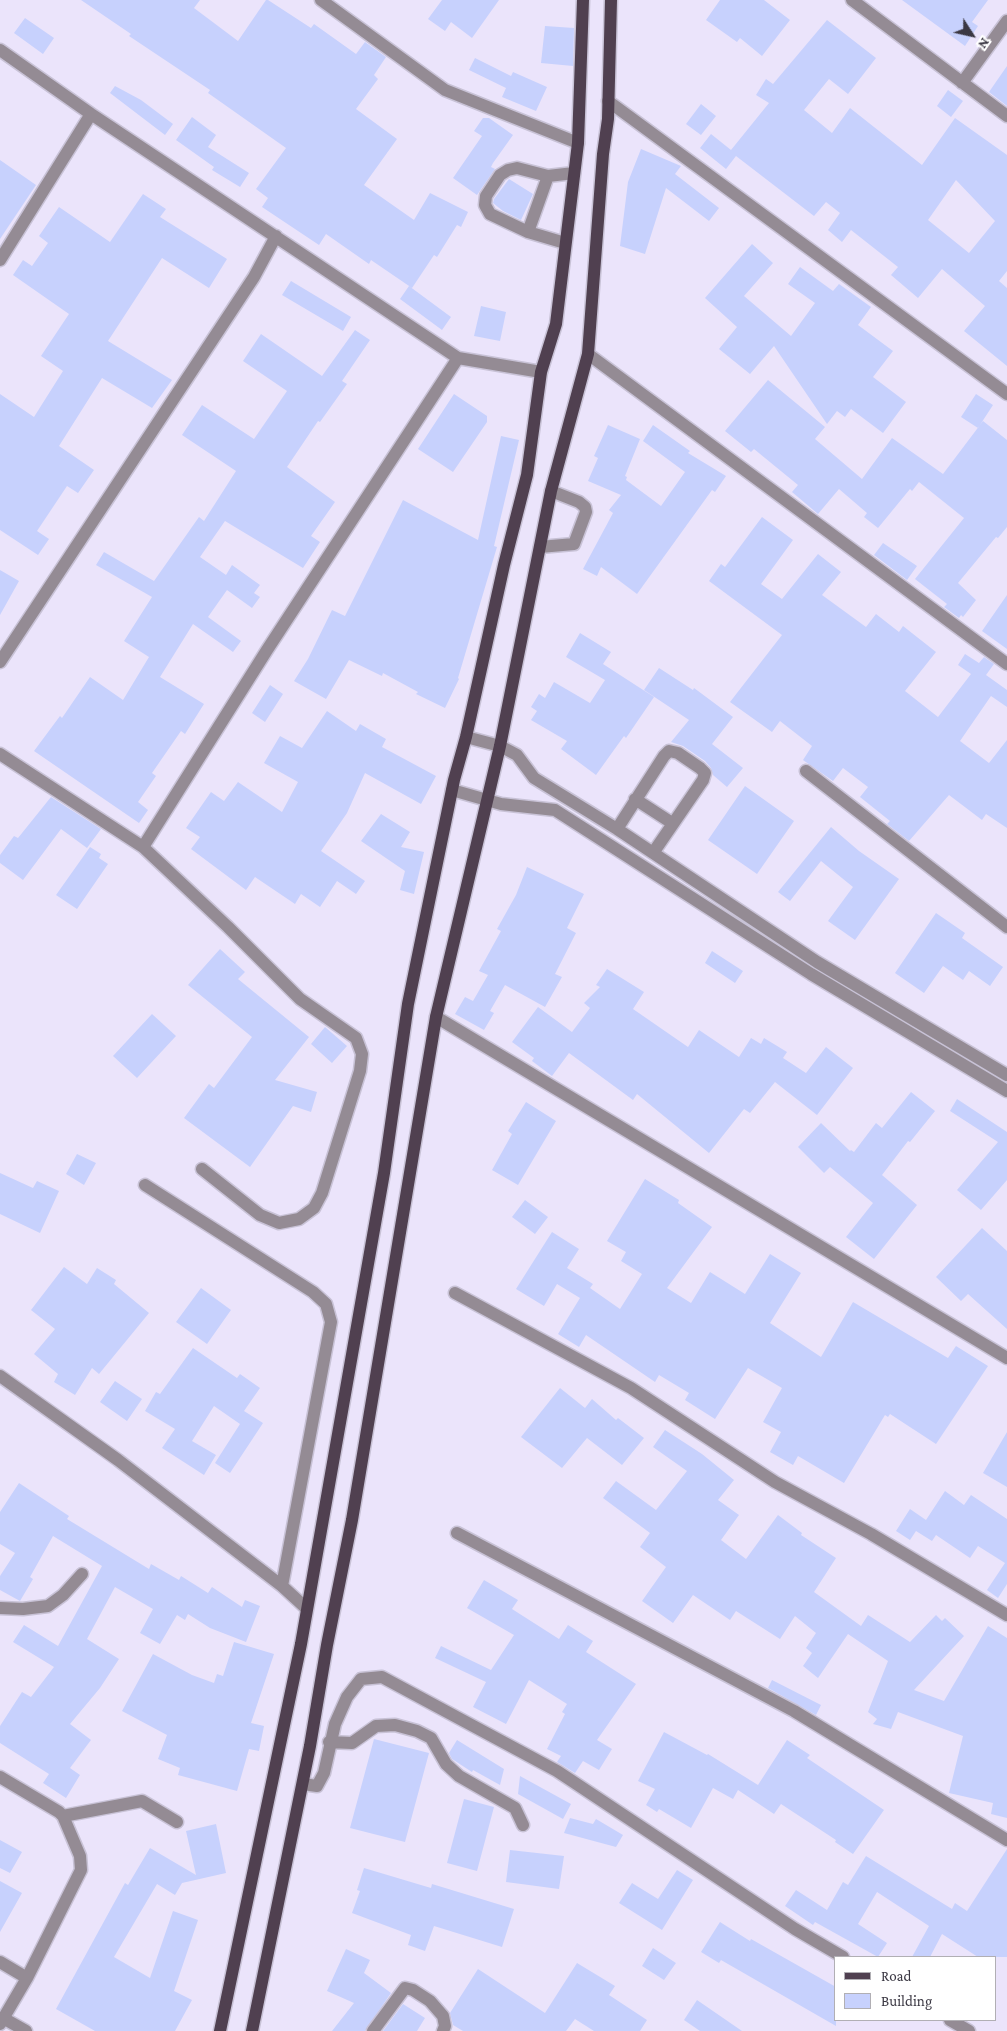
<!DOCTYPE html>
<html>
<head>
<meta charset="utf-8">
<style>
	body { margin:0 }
	#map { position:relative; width:1007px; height:2031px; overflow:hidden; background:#ebe4fb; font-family:"Crimson Pro",serif }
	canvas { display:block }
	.legend { position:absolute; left:834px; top:1956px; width:162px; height:65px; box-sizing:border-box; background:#fff; border:1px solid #b1afb4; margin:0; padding:6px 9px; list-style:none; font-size:15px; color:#3b3843 }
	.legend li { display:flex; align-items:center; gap:10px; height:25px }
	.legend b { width:25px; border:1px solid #b1afb4 }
	.north { position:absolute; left:947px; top:10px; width:50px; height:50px; -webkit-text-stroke:4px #fff; paint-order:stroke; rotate:125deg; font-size:14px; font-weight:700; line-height:20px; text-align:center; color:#3b3843 }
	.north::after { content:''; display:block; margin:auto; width:18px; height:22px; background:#3b3843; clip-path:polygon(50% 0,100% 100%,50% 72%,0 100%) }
</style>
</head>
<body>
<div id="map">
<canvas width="1007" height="2031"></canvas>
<ul class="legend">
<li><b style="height:6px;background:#504050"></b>Road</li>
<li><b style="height:14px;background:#c7d1fd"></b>Building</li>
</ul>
<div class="north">N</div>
</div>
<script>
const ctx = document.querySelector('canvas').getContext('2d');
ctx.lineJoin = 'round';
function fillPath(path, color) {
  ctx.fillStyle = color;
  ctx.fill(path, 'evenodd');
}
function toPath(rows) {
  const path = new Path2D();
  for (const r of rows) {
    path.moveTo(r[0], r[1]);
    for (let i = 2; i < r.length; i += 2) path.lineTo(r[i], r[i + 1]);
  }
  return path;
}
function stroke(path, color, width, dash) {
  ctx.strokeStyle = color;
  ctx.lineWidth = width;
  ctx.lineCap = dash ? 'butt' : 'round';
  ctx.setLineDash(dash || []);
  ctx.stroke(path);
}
fillPath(toPath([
	[81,0,200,0,194,8,238,41,266,0,268,0,311,28,314,24,356,54,365,42,386,57,374,75,378,79,356,109,397,139,364,185,414,220,430,193,468,212,461,227,457,225,437,257,434,255,412,288,371,260,369,264,326,234,319,245,262,207,268,198,256,189,286,148,208,93,210,90,129,36,131,34],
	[442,0,499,0,472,38,451,22,445,31,428,19],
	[720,0,764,0,790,20,762,56,740,38,737,42,706,20],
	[902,0,988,0,972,22,978,26,965,46],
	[25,18,54,38,43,54,14,33],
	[827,20,876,58,848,94,829,79,804,110,832,133,850,108,922,165,955,118,1007,155,1007,271,999,281,1007,288,1007,366,964,331,985,306,942,269,918,298,891,275,898,267,851,230,842,242,828,230,840,213,826,202,814,216,736,156,726,169,700,148,711,134,731,150,769,103,756,95,766,79,773,84],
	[956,180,995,221,969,253,928,220],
	[545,26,574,28,573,66,541,63],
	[475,58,511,76,513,72,547,87,536,111,502,97,506,88,469,70],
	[1007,66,1007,106,989,92],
	[115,86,141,100,173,124,165,135,110,93],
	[948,90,963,101,951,117,937,106],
	[701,104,716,116,701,135,686,124],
	[192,117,216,135,208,147,249,173,240,187,212,170,214,167,176,140],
	[483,118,489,118,513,135,493,163,491,167,495,169,477,195,453,178,482,136,474,131],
	[641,149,681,166,675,174,719,208,709,221,666,188,645,254,620,246,628,182],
	[0,160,36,185,0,239],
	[509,179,533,194,521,220,503,211,493,203,494,199],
	[143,194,166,209,160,217,227,259,209,288,162,258,108,341,172,380,152,408,102,378,59,446,94,470,78,493,67,486,37,531,49,539,38,555,0,530,0,394,34,417,63,371,41,356,69,314,13,275,23,260,32,266,48,243,39,236,59,207,110,242],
	[752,244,773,263,744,296,791,336,815,303,788,284,800,267,833,291,839,284,871,307,858,325,893,351,873,377,906,402,883,433,851,409,845,417,837,411,827,424,774,346,750,374,719,349,737,327,705,298],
	[291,281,351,317,343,331,282,295],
	[409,286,451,317,442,330,400,299],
	[481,306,506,312,500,341,474,336],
	[355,330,370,340,342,381,347,384,320,422,318,421,287,467,335,502,311,536,320,542,303,568,225,521,200,557,226,575,232,565,260,585,254,593,260,597,252,608,227,590,208,617,241,641,233,652,193,624,160,677,204,704,185,734,181,731,152,773,156,776,138,802,148,810,139,823,34,751,60,716,62,718,90,677,123,700,149,657,124,641,152,597,96,565,104,552,154,581,199,517,204,521,236,471,182,435,202,405,254,439,287,391,243,361,261,334,322,376],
	[768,380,825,427,815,439,862,479,892,438,943,474,983,421,1007,440,1007,527,998,538,996,537,958,583,976,600,963,617,961,615,959,618,944,607,947,604,915,579,964,518,919,482,912,491,910,489,878,528,864,517,867,513,839,489,818,514,792,492,798,485,754,449,751,452,725,431],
	[454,394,487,416,487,422,453,472,418,449],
	[976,394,993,405,978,428,961,417],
	[608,425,640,439,625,476,627,477,626,480,661,506,685,472,643,441,653,425,690,451,688,453,726,476,715,492,712,490,637,594,601,567,597,576,583,569,613,513,609,510,621,495,588,481,598,458,594,456],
	[501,436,519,440,494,546,497,547,458,678,459,679,445,708,416,694,418,692,383,673,382,676,349,660,326,699,294,681,308,659,332,610,345,616,403,500,478,540],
	[762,517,793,540,761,584,782,599,818,554,841,572,822,595,866,627,876,614,899,632,903,626,936,652,905,691,938,717,971,674,958,665,965,654,979,663,984,657,994,664,986,675,1007,690,1007,707,991,696,960,741,989,763,1007,740,1007,828,986,814,982,820,949,795,909,841,887,824,890,821,860,797,868,787,843,768,833,781,803,760,812,746,780,721,772,732,730,702,782,635,709,581,721,564,725,567],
	[883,543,917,566,907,580,874,555],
	[0,570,19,581,0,615],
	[1007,595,1007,649,982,631],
	[580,633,611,652,603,664,654,697,626,738,624,736,596,775,561,749,567,741,531,720,537,711,531,707,539,694,545,698,554,682,590,703,605,680,566,657],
	[659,668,693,690,694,688,733,717,712,744,743,768,727,787,713,775,711,768,705,761,683,746,671,742,689,720,644,690],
	[270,685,283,694,265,722,252,713],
	[327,711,356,731,360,724,386,739,382,747,436,776,421,804,365,773,347,813,321,851,365,881,356,894,337,881,320,907,301,894,295,904,255,877,246,890,191,849,200,837,186,828,211,792,224,801,238,782,282,812,298,782,264,763,280,736,302,748],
	[745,786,794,821,757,874,708,840],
	[51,797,101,829,87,848,61,829,23,880,0,863,0,855,14,836,18,838],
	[381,814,410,832,401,847,424,852,414,894,400,890,405,871,361,841],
	[831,827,859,851,899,879,855,940,828,921,853,887,821,861,790,901,778,892],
	[90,847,101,854,99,858,108,864,77,909,56,895],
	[527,867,584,894,567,928,576,933,555,974,562,977,545,1007,505,985,490,1011,494,1013,484,1030,455,1014,465,997,473,1001,488,975,479,971,501,931,497,929,516,895],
	[936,913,965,933,962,938,1003,967,990,986,969,971,963,980,943,966,924,993,895,973],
	[220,949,245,972,238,979,309,1037,275,1080,317,1092,311,1112,293,1106,250,1167,184,1118,209,1084,214,1088,252,1037,188,985],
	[712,951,743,971,735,983,705,963],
	[607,969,644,992,633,1009,688,1047,699,1030,739,1057,751,1038,761,1044,764,1038,787,1052,783,1058,806,1073,826,1047,853,1068,817,1115,775,1082,750,1113,744,1109,709,1153,637,1094,633,1100,569,1053,552,1076,532,1061,534,1058,512,1042,538,1007,572,1032,590,1008,584,1003,600,987,596,985],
	[152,1014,176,1036,137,1078,113,1056],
	[325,1027,347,1046,332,1063,311,1044],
	[911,1092,935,1111,910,1142,908,1141,882,1175,917,1205,874,1259,846,1237,873,1203,830,1167,824,1173,798,1147,821,1123,850,1151,851,1150,854,1152,876,1123,882,1128],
	[957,1099,1007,1132,1007,1180,981,1210,957,1190,998,1142,950,1111],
	[526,1102,556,1121,518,1185,492,1170,512,1134,508,1131],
	[77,1154,96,1163,84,1185,66,1174],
	[0,1173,33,1188,37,1181,59,1191,40,1233,0,1214],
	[645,1179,679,1200,678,1203,712,1227,667,1288,691,1303,710,1272,745,1294,770,1254,801,1273,770,1323,821,1357,853,1302,948,1358,956,1346,988,1366,936,1444,890,1414,888,1417,885,1415,844,1483,798,1456,793,1465,770,1452,781,1432,763,1422,782,1388,748,1368,715,1419,685,1400,689,1393,659,1375,655,1382,586,1335,579,1347,558,1334,580,1298,557,1284,544,1306,516,1289,552,1232,579,1249,567,1268,593,1284,590,1288,620,1309,642,1274,621,1261,626,1252,607,1241],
	[525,1200,548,1217,535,1234,512,1217],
	[982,1228,1007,1251,1007,1329,968,1294,961,1301,936,1277],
	[64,1267,87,1284,97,1268,116,1280,114,1284,149,1313,99,1374,92,1368,75,1395,54,1382,58,1374,34,1354,55,1329,31,1310],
	[201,1288,231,1310,207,1344,176,1322],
	[193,1348,237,1378,240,1374,260,1388,244,1411,263,1423,230,1473,215,1463,240,1424,214,1406,192,1441,216,1455,204,1475,162,1448,175,1429,145,1411,156,1392,160,1394],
	[115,1381,142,1399,127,1421,100,1402],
	[560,1388,585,1408,592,1399,616,1420,618,1418,644,1438,622,1465,587,1438,562,1468,521,1437],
	[665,1430,702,1454,734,1480,718,1500,739,1515,721,1540,746,1559,778,1515,802,1533,801,1535,836,1558,814,1592,861,1626,868,1615,910,1642,936,1615,942,1621,945,1618,964,1636,914,1690,944,1701,988,1626,1007,1638,1007,1818,991,1814,993,1803,949,1793,963,1736,898,1712,891,1729,873,1724,877,1719,868,1712,888,1661,848,1634,818,1678,803,1666,812,1653,806,1648,816,1633,795,1616,780,1639,736,1611,730,1620,693,1595,673,1623,642,1601,666,1567,640,1547,650,1533,603,1498,616,1481,656,1510,687,1471,653,1447],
	[1007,1432,1007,1487,983,1473],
	[19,1483,69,1516,67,1519,149,1569,151,1564,179,1580,181,1576,208,1593,212,1587,242,1607,245,1600,260,1606,246,1642,210,1628,188,1614,185,1620,177,1615,160,1644,140,1633,153,1609,115,1587,87,1639,119,1659,100,1688,70,1724,91,1740,70,1768,80,1775,66,1798,43,1783,49,1774,0,1743,0,1726,22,1692,31,1697,54,1667,13,1642,24,1625,58,1646,102,1566,53,1536,30,1577,33,1579,20,1601,0,1590,0,1576,15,1553,0,1544,0,1512],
	[945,1491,964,1505,971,1495,1007,1519,1007,1584,998,1598,987,1590,1005,1563,978,1546,970,1558,936,1535,932,1541,916,1531,910,1540,896,1531,910,1509,926,1520],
	[484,1580,518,1600,512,1609,559,1639,568,1625,593,1641,586,1652,636,1684,597,1740,612,1749,599,1770,583,1761,575,1773,557,1762,561,1756,547,1749,565,1714,562,1712,567,1704,529,1680,506,1724,473,1707,486,1682,435,1658,441,1646,491,1670,514,1635,467,1608],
	[234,1642,274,1654,251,1723,264,1726,259,1751,249,1749,237,1791,178,1775,180,1768,158,1759,167,1735,122,1711,153,1654,192,1675,214,1683,217,1674,223,1676],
	[772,1680,821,1705,816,1715,768,1688],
	[664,1732,707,1755,708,1754,758,1785,787,1740,810,1755,807,1758,884,1810,853,1854,835,1842,836,1840,781,1804,774,1814,738,1790,733,1799,713,1788,691,1828,659,1809,657,1812,646,1805,655,1789,638,1781],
	[374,1739,429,1753,405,1842,350,1828],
	[457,1740,504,1769,500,1785,473,1770,472,1772,452,1759,449,1753],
	[520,1776,571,1804,563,1819,518,1794],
	[464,1799,494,1807,477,1871,447,1863],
	[570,1818,593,1824,596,1819,623,1835,616,1847,564,1833],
	[216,1824,226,1873,182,1883,175,1895,157,1884,114,1957,150,1978,173,1911,198,1920,174,1991,192,2000,175,2031,95,2031,56,2009,125,1883,128,1885,150,1848,196,1875,186,1831],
	[0,1840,22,1852,10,1873,0,1868],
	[1007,1849,1007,1957,978,1957,942,1934,930,1957,912,1957,929,1926,877,1892,858,1924,887,1943,878,1957,815,1922,813,1925,785,1906,796,1890,827,1910,843,1882,848,1885,866,1856,952,1909,955,1903,967,1911],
	[510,1850,564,1856,559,1889,506,1882],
	[364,1868,431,1888,432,1884,514,1909,502,1947,434,1926,425,1951,408,1945,411,1935,352,1913,360,1891,357,1890],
	[677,1870,693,1880,662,1930,619,1903,632,1883,658,1899],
	[0,1881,22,1893,0,1932],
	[720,1922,750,1941,751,1939,836,1987,836,2026,721,1960,719,1963,701,1952],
	[653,1948,676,1963,664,1980,642,1966],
	[346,1949,370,1960,364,1973,391,1993,365,2031,332,2031,354,2003,327,1991],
	[577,1963,615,1986,609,1995,647,2020,640,2031,594,2031,575,2019,566,2031,463,2031,453,2025,450,2013,478,1969,545,2013],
	[697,2000,742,2031,700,2031,684,2020],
	[403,2004,425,2018,417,2031,383,2031]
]), '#c7d1fd');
const minor = toPath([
	[321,0,445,90,578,143],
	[852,0,1007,116],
	[0,50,91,114,458,358,541,372],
	[962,83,1007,21],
	[608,101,1007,394],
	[528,232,548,176],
	[565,243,528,232,490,214,485,205,486,196,500,175,508,170,517,168,548,176,574,173],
	[0,260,91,114],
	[588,354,1007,664],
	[540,547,574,544,586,512,585,507,579,502,551,491],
	[0,662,254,277,276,236],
	[466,737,500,746,517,755,534,778,617,829,817,962,1007,1075],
	[0,754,143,847],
	[806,771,1007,927],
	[452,790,501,804,555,810,811,974,1007,1091],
	[635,799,672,823],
	[617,829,664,756,669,751,678,753,700,768,705,773,703,780,653,853],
	[436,1017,1007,1358],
	[202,1169,260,1215,279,1223,299,1219,314,1208,322,1193,360,1071,362,1054,356,1038,300,999,228,927,143,847,267,650,458,358],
	[145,1185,313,1292,326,1304,331,1322,282,1586],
	[455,1293,631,1388,775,1482,871,1534,1007,1615],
	[0,1376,118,1460,282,1586,306,1608],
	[457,1533,794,1711,1007,1840],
	[0,1608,23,1609,48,1606,63,1595,82,1574],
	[329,1742,352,1743,376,1726,395,1725,417,1731,431,1738,446,1764,459,1776,515,1808,523,1825],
	[0,1777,59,1812,63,1816,80,1856,81,1870,27,1978,0,2024],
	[303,1784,317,1786,324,1773,335,1724,347,1697,361,1679,382,1677,557,1771,795,1929,843,1957],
	[63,1816,142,1801,177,1822],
	[0,1962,27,1978],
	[3,2018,26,2031],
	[950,2020,969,2031],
	[373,2031,405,1988,413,1990,430,2001,443,2016,445,2026,443,2031]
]);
const major = toPath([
	[220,2031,301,1644,384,1173,408,1004,454,780,466,737,504,565,527,475,541,372,556,324,578,143,583,0],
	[252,2031,310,1746,327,1645,352,1520,436,1017,500,746,551,491,588,354,603,154,608,119,611,0]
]);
stroke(minor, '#c8c2d6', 15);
stroke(major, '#c8c2d6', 15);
stroke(minor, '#948b94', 12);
stroke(major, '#504050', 12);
</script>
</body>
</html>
